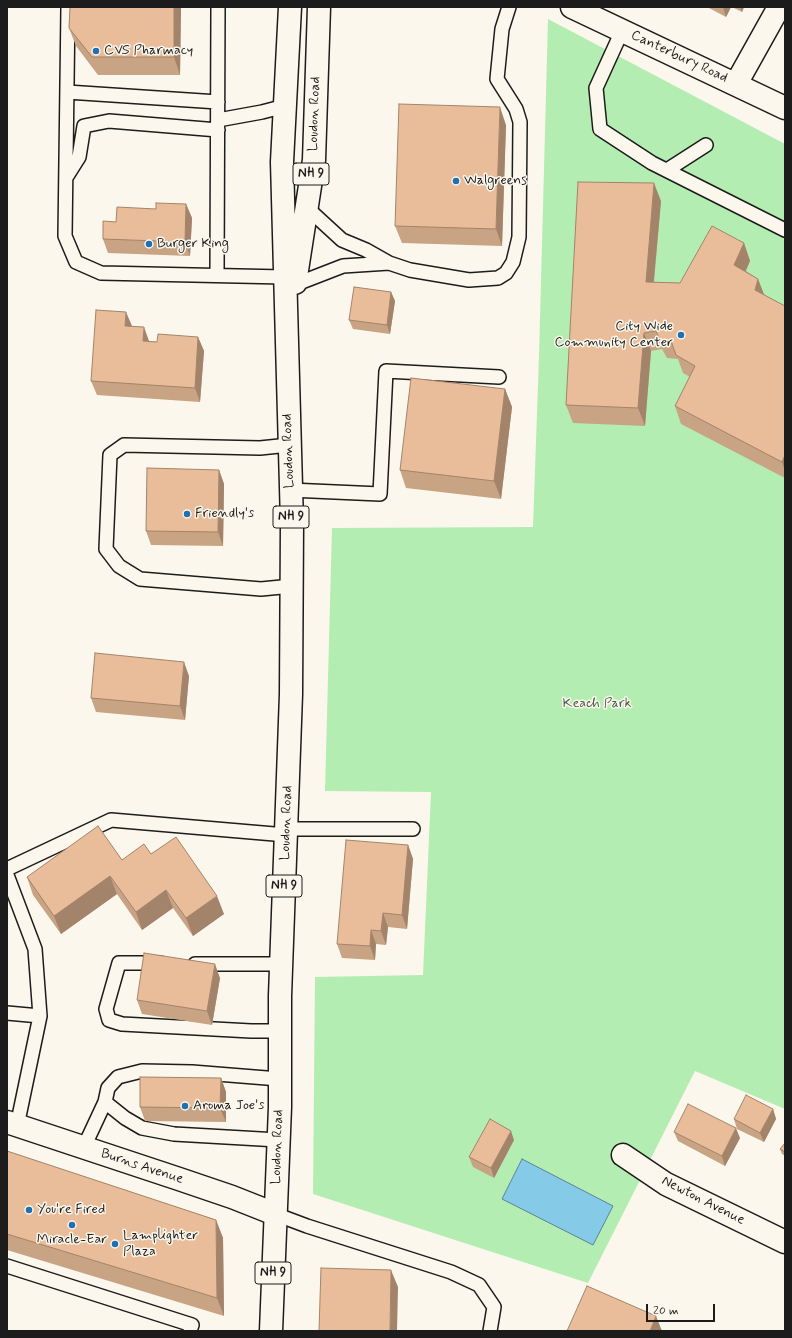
<!DOCTYPE html>
<html>
<head>
<meta charset="utf-8">
<style>
	body { margin:0 }
	#map { position:relative; width:792px; height:1338px; overflow:hidden; background:#fbf7ec; font-family:Mynerve,sans-serif }
	canvas { display:block }
	.frame { position:absolute; inset:0; border:8px solid #1c1c1c; pointer-events:none }
	.scale { position:absolute; left:646px; top:1304px; width:69px; height:18px; box-sizing:border-box; border:2px solid #1c1c1c; border-top:0; padding-left:5px; font-size:12px; line-height:14px; white-space:nowrap; color:#1c1c1c; -webkit-text-stroke:3px #fbf7ec; paint-order:stroke }
</style>
</head>
<body>
<div id="map">
<canvas width="792" height="1338"></canvas>
<div class="frame"></div>
<div class="scale">20 m</div>
</div>
<script>
const ctx = document.querySelector('canvas').getContext('2d');
ctx.lineJoin = 'round';
function fillPath(path, color) {
  ctx.fillStyle = color;
  ctx.fill(path, 'evenodd');
}
function toPath(rows) {
  const path = new Path2D();
  for (const r of rows) {
    path.moveTo(r[0], r[1]);
    for (let i = 2; i < r.length; i += 2) path.lineTo(r[i], r[i + 1]);
  }
  return path;
}
function stroke(path, color, width, dash) {
  ctx.strokeStyle = color;
  ctx.lineWidth = width;
  ctx.lineCap = dash ? 'butt' : 'round';
  ctx.setLineDash(dash || []);
  ctx.stroke(path);
}
function write(font, color, halo, rows, align = 'center') {
  ctx.font = font + ' Mynerve,sans-serif';
  ctx.lineWidth = 3;
  ctx.setLineDash([]);
  ctx.textBaseline = 'middle';
  ctx.strokeStyle = halo;
  ctx.fillStyle = color;
  for (const [text, x, y, turn = 0] of rows) {
    ctx.save();
    ctx.translate(x, y);
    ctx.rotate((+turn || 0) * Math.PI / 180);
    ctx.textAlign = isNaN(turn) ? turn : align;
    if (halo) ctx.strokeText(text, 0, 0);
    ctx.fillText(text, 0, 0);
    ctx.restore();
  }
}
fillPath(toPath([
	[548,19,785,144,785,1109,695,1071,588,1283,313,1194,315,977,423,975,431,792,325,791,332,528,533,527,539,356]
]), '#b4edb1');
const water = toPath([
	[522,1159,613,1206,593,1245,502,1199,522,1159]
]);
fillPath(water, '#85cae6');
stroke(water, '#5b8495', 1);
const service = toPath([
	[68,7,65,236,76,262,101,273,284,277],
	[622,31,596,88,600,129,652,163,785,230],
	[67,92,218,102],
	[218,120,262,112,285,106],
	[667,170,706,145],
	[67,176,79,157,84,126,109,121,218,130],
	[306,207,342,240,366,250,389,263,410,270,469,280,498,278,506,273,513,262,519,237,520,122,516,109,497,79,502,29,509,7],
	[217,275,218,7],
	[294,285,343,266,389,263],
	[289,445,260,448,124,445,110,455,106,549,119,566,140,579,261,589,292,586],
	[290,490,380,494,386,371,499,377],
	[286,829,413,829],
	[7,869,111,820,286,835],
	[7,875,35,949,40,1016,17,1126],
	[160,963,119,963,106,1009,109,1020,122,1024,251,1031,280,1031],
	[195,964,281,964],
	[7,1013,40,1016],
	[105,1102,125,1118,142,1128,174,1134,278,1140],
	[84,1147,105,1102,108,1088,118,1077,142,1071,192,1072,279,1079],
	[275,1214,307,1226,451,1272,479,1285,494,1307,490,1331],
	[7,1266,192,1325,190,1331]
]);
const minor = toPath([
	[572,7,785,108],
	[736,84,779,7],
	[7,1122,179,1179,232,1197,275,1214],
	[623,1155,666,1184,785,1242]
]);
const primary = toPath([
	[295,283,314,160,319,7],
	[271,1331,280,1107,280,996,291,694,292,523,282,162,290,7]
]);
stroke(service, '#1c1c1c', 16);
stroke(minor, '#1c1c1c', 25);
stroke(primary, '#1c1c1c', 25);
stroke(service, '#fbf7ec', 13);
stroke(minor, '#fbf7ec', 22);
stroke(primary, '#fbf7ec', 22);
fillPath(toPath([
	[70,7,181,7,180,75,98,75,76,46,69,28],
	[709,7,731,7,726,17,709,8],
	[732,7,744,7,742,12],
	[506,125,502,246,402,243,395,226],
	[661,201,654,282,680,283,744,243,750,261,746,271,758,279,764,295,785,306,785,478,681,424,675,406,690,377,683,373,678,359,667,358,662,349,651,351,645,426,573,423,566,405],
	[186,204,192,218,190,256,108,253,103,239,116,222,156,209],
	[391,292,395,301,390,334,353,329,349,320],
	[132,326,149,341,157,342,198,337,204,351,200,402,97,395,91,381],
	[505,389,512,407,501,499,406,488,400,470],
	[219,470,224,484,223,546,151,545,146,531],
	[189,676,185,720,96,712,91,698],
	[408,845,413,859,407,929,388,927,386,945,376,944,375,960,342,958,337,944],
	[151,854,224,914,193,936,173,908,142,930,117,894,61,934,33,895,27,877],
	[220,978,212,1025,142,1014,137,1000],
	[221,1078,226,1092,226,1122,145,1121,140,1107],
	[773,1109,776,1119,764,1142,737,1129,734,1119],
	[674,1132,740,1138,725,1166,678,1141],
	[514,1140,494,1178,473,1167,469,1157],
	[785,1143,785,1156,782,1154,780,1149],
	[7,1151,216,1220,223,1238,224,1316,7,1250]
]), '#c8a384');
fillPath(toPath([
	[174,7,181,7,180,75,174,57],
	[723,7,731,7,726,17],
	[740,7,744,7,742,12],
	[500,107,506,125,502,246,496,229],
	[654,183,661,201,652,300,646,282],
	[186,204,192,218,190,256,185,242],
	[744,243,750,261,740,283,734,265],
	[758,279,765,297,755,290],
	[391,292,395,301,390,334,387,325],
	[126,312,132,326,131,340,125,326],
	[144,327,149,341,143,341],
	[644,333,651,351,645,426,638,408],
	[198,337,204,351,200,402,195,388],
	[505,389,512,407,501,499,494,481],
	[785,455,785,471,782,462],
	[219,470,224,484,223,546,218,532],
	[184,662,189,676,185,720,180,706],
	[408,845,413,859,407,929,402,915],
	[110,876,117,894,61,934,54,916],
	[166,890,173,908,142,930,136,912],
	[217,896,224,914,193,936,186,918],
	[383,913,388,927,386,945,381,931],
	[371,930,376,944,375,960,370,946],
	[215,964,220,978,212,1025,207,1011],
	[221,1078,226,1092,226,1122,220,1108],
	[773,1109,776,1119,764,1142,760,1133],
	[736,1128,740,1138,725,1166,722,1156],
	[511,1131,514,1140,494,1178,491,1168],
	[216,1220,223,1238,224,1316,217,1298],
	[391,1270,398,1287,397,1331,390,1331],
	[656,1316,662,1331,650,1331]
]), '#a3846b');
const building = toPath([
	[70,7,174,7,174,57,92,57,69,28,70,7],
	[399,104,500,107,496,229,395,226,399,104],
	[578,182,654,183,646,282,680,283,712,226,744,243,734,265,758,279,755,290,785,306,785,455,782,462,675,406,695,366,676,355,671,341,660,340,656,331,644,333,638,408,566,405,578,182],
	[156,203,186,204,185,242,103,239,103,221,116,222,117,207,156,209,156,203],
	[354,287,391,292,387,325,349,320,354,287],
	[96,310,126,312,125,326,144,327,143,341,157,342,158,334,198,337,195,388,91,381,96,310],
	[411,378,505,389,494,481,400,470,411,378],
	[147,468,219,470,218,532,146,531,147,468],
	[95,653,184,662,180,706,91,698,95,653],
	[98,826,122,860,144,844,151,854,176,837,217,896,186,918,166,890,136,912,110,876,54,916,27,877,98,826],
	[346,840,408,845,402,915,383,913,381,931,371,930,370,946,337,944,346,840],
	[144,953,215,964,207,1011,137,1000,144,953],
	[140,1077,221,1078,220,1108,140,1107,140,1077],
	[746,1095,773,1109,760,1133,734,1119,746,1095],
	[688,1104,736,1128,722,1156,674,1132,688,1104],
	[490,1119,511,1131,491,1168,469,1157,490,1119],
	[785,1143,785,1152,780,1149,785,1143],
	[7,1151,216,1220,217,1298,7,1234,7,1151],
	[321,1268,391,1270,390,1331,319,1331,321,1268],
	[587,1286,656,1316,650,1331,567,1331,587,1286]
]);
fillPath(building, '#e9bd99');
stroke(building, '#a3846b', 1);
for (const [x, y, r, color] of [
	[96,51,4,"#1f6fb2"],
	[456,181,4,"#1f6fb2"],
	[149,244,4,"#1f6fb2"],
	[681,335,4,"#1f6fb2"],
	[187,514,4,"#1f6fb2"],
	[185,1106,4,"#1f6fb2"],
	[29,1210,4,"#1f6fb2"],
	[72,1225,4,"#1f6fb2"],
	[115,1244,4,"#1f6fb2"]
]) {
  const dot = new Path2D();
  dot.arc(x, y, r, 0, 2 * Math.PI);
  ctx.fillStyle = color;
  ctx.fill(dot);
  stroke(dot, '#fbf7ec', 1.5);
}
for (const [x, y, w] of [
	[311,174,36],
	[291,517,36],
	[284,886,36],
	[273,1273,36]
]) {
  const box = new Path2D();
  box.roundRect(x - w / 2, y - 11, w, 22, 3);
  ctx.fillStyle = '#fbf7ec';
  ctx.fill(box);
  stroke(box, '#1c1c1c', 1);
}
write('bold 13px', '#1c1c1c', null, [
	["NH 9",311,174],
	["NH 9",291,517],
	["NH 9",284,886],
	["NH 9",273,1273]
]);
write('14px', '#1c1c1c', '#fbf7ec', [
	["CVS Pharmacy",104,51],
	["Walgreens",464,181],
	["Burger King",157,244],
	["City Wide",673,327,"right"],
	["Community Center",673,343,"right"],
	["Friendly's",195,514],
	["Aroma Joe's",193,1106],
	["You're Fired",37,1210],
	["Lamplighter",123,1236],
	["Plaza",123,1252],
	["Miracle-Ear",72,1240,"center"]
], 'left');
write('14px', '#1c1c1c', '#fbf7ec', [
	["Canterbury Road",679,57,25],
	["Loudon Road",315,114,-88],
	["Loudon Road",289,451,-92],
	["Loudon Road",287,823,-88],
	["Loudon Road",278,1147,-88],
	["Burns Avenue",142,1167,18],
	["Newton Avenue",703,1201,27]
]);
write('14px', '#4a5b49', '#fbf7ec', [
	["Keach Park",597,704]
]);
</script>
</body>
</html>
